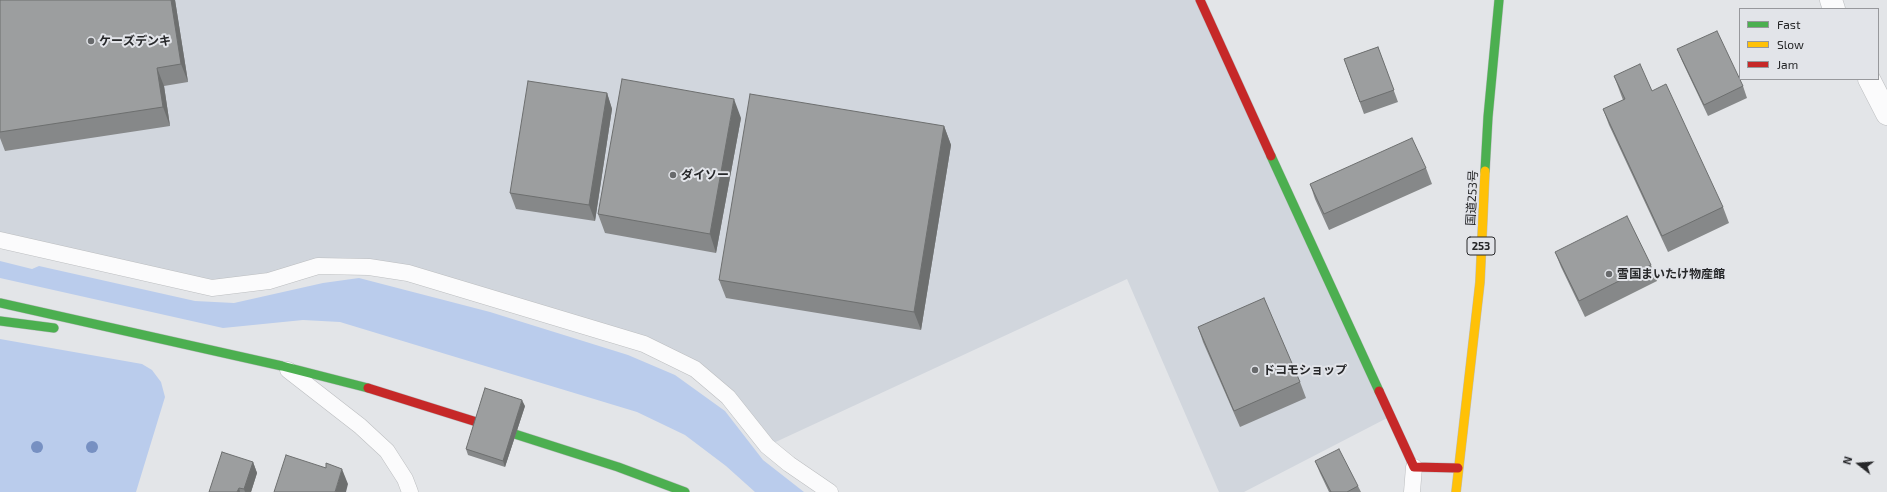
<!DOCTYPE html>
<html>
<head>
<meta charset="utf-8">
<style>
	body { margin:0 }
	#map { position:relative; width:1887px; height:492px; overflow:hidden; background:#e3e5e8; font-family:"Exo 2",sans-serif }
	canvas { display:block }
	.legend { position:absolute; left:1739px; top:8px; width:140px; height:72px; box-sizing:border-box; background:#e2e4e9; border:1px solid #97989c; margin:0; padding:5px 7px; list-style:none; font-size:12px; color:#262729 }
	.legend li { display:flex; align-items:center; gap:8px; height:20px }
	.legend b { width:20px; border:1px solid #97989c }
	.north { position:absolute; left:1839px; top:444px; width:40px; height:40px; -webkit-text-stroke:3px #e2e4e9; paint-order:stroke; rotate:287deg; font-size:11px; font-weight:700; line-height:16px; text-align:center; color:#262729 }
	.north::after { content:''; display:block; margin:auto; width:14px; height:18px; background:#262729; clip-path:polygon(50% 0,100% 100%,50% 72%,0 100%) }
</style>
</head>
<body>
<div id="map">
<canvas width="1887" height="492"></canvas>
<ul class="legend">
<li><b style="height:5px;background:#4caf50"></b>Fast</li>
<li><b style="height:5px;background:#ffc107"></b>Slow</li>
<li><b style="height:5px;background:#c62828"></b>Jam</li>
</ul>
<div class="north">N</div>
</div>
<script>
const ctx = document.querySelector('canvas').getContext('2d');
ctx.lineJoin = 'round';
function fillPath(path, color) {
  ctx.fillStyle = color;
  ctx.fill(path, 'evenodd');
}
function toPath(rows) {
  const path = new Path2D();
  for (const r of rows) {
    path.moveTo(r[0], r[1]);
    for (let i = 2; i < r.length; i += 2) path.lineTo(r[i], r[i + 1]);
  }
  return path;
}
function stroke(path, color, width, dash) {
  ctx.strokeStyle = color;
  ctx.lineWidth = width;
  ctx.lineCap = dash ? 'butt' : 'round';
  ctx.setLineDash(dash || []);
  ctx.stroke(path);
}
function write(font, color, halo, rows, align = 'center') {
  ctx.font = font + ' "Exo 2","Noto Sans JP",sans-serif';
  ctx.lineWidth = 4;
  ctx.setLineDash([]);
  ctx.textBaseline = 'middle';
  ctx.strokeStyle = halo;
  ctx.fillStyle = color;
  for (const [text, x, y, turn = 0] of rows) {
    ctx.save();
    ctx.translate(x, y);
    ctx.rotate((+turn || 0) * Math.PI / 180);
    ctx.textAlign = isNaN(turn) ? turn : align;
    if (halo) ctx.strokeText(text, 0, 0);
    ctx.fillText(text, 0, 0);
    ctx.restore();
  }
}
fillPath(toPath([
	[0,0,1200,0,1391,416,1244,492,1219,492,1127,279,767,446,695,369,408,273,318,266,212,288,0,240]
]), '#d1d6dd');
fillPath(toPath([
	[0,261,32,269,39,266,195,301,234,303,323,283,359,278,490,312,628,355,675,375,725,411,763,460,804,492,755,492,726,466,685,435,637,412,340,322,303,320,223,328,0,278],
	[0,339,142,364,152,370,161,382,165,397,136,492,0,492]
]), '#baccec');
const lane = toPath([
	[0,240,212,288,269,281,318,266,369,267,408,273,644,344,695,369,728,397,767,446,789,464,830,492],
	[288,370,360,426,387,451,405,479,410,492],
	[1412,492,1414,467]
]);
const street = toPath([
	[1831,0,1834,9],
	[1869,79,1887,114]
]);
const fast = toPath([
	[1271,156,1379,391],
	[1485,171,1488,117,1499,0],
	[0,303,282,366,368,388],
	[0,321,54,328],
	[499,429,618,467,685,492]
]);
const slow = toPath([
	[1456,492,1480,282,1485,171]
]);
const jam = toPath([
	[1200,0,1271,156],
	[368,388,499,429],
	[1379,391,1414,467,1458,468]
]);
stroke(lane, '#bcbec0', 17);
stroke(street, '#bcbec0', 23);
stroke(fast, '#bcbec0', 10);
stroke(slow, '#bcbec0', 10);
stroke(jam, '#bcbec0', 10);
stroke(lane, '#fbfbfc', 16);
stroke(street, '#fbfbfc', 22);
stroke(fast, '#4caf50', 9);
stroke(slow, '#ffc107', 9);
stroke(jam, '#c62828', 9);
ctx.fillStyle = '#7790c2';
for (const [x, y] of [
	[37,447],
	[92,447]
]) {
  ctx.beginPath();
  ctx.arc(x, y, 6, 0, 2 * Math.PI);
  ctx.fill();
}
fillPath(toPath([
	[0,0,175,0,188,82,164,86,170,126,5,151,0,138],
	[1378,47,1398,102,1364,114,1344,59],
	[1677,49,1743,86,1747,98,1708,116,1682,61],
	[1614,76,1652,91,1723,207,1729,223,1668,252,1609,125,1603,109,1623,100],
	[607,93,612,109,595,221,516,209,510,193],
	[741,118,716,253,605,233,598,214],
	[944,126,951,145,921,330,726,298,719,280],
	[1426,168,1432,184,1329,230,1315,199,1310,184],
	[1555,252,1651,265,1657,281,1585,317,1561,267],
	[1198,327,1300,382,1306,398,1240,427,1203,342],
	[525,406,505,467,468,455,466,449],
	[1315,461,1358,486,1361,492,1329,492,1320,473],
	[253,462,257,473,251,492,209,492]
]), '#868889');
fillPath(toPath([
	[171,0,175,0,188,82,181,64],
	[157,68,164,86,170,126,163,107],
	[607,93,612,109,595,221,589,205],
	[734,99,741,118,716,253,710,234],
	[944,126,951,145,921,330,914,312],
	[522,400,525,406,505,467,503,461],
	[253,462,257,473,251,492,245,492,244,489],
	[342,469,348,484,346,492,335,492],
	[239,488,240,492,237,492]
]), '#6d6f6f');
const building = toPath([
	[0,0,171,0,181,64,157,68,163,107,0,132,0,0],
	[1717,31,1743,86,1704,105,1677,49,1717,31],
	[1378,47,1394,90,1360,102,1344,59,1378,47],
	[1640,64,1652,91,1666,84,1723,207,1662,236,1603,109,1625,99,1614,76,1640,64],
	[622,79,734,99,710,234,598,214,622,79],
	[528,81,607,93,589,205,510,193,528,81],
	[750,94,944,126,914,312,719,280,750,94],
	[1412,138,1426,168,1324,214,1310,184,1412,138],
	[1627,216,1651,265,1579,301,1555,252,1627,216],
	[1264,298,1300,382,1234,411,1198,327,1264,298],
	[485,388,522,400,503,461,466,449,485,388],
	[1339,449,1358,486,1347,492,1331,492,1315,461,1339,449],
	[222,452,253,462,244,489,239,488,237,492,209,492,222,452],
	[286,455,326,468,326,463,342,469,335,492,274,492,286,455]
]);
fillPath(building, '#9c9e9f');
stroke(building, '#6d6f6f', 1);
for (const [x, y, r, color] of [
	[91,41,4,"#686a6c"],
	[673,175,4,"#686a6c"],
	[1609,274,4,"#686a6c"],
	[1255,370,4,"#686a6c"]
]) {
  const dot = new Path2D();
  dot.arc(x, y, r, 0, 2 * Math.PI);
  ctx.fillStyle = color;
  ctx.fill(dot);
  stroke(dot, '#e2e4e9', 1.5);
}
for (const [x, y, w] of [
	[1481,246,28]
]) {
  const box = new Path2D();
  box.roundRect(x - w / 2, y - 9, w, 18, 3);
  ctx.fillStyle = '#e2e4e9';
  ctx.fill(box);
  stroke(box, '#262729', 1);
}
write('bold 11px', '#262729', null, [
	["253",1481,246]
]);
write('bold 12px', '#262729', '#e2e4e9', [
	["ケーズデンキ",99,41],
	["ダイソー",681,175],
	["雪国まいたけ物産館",1617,274],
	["ドコモショップ",1263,370]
], 'left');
write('12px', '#262729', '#e2e4e9', [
	["国道253号",1472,198,-87]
]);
</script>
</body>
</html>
